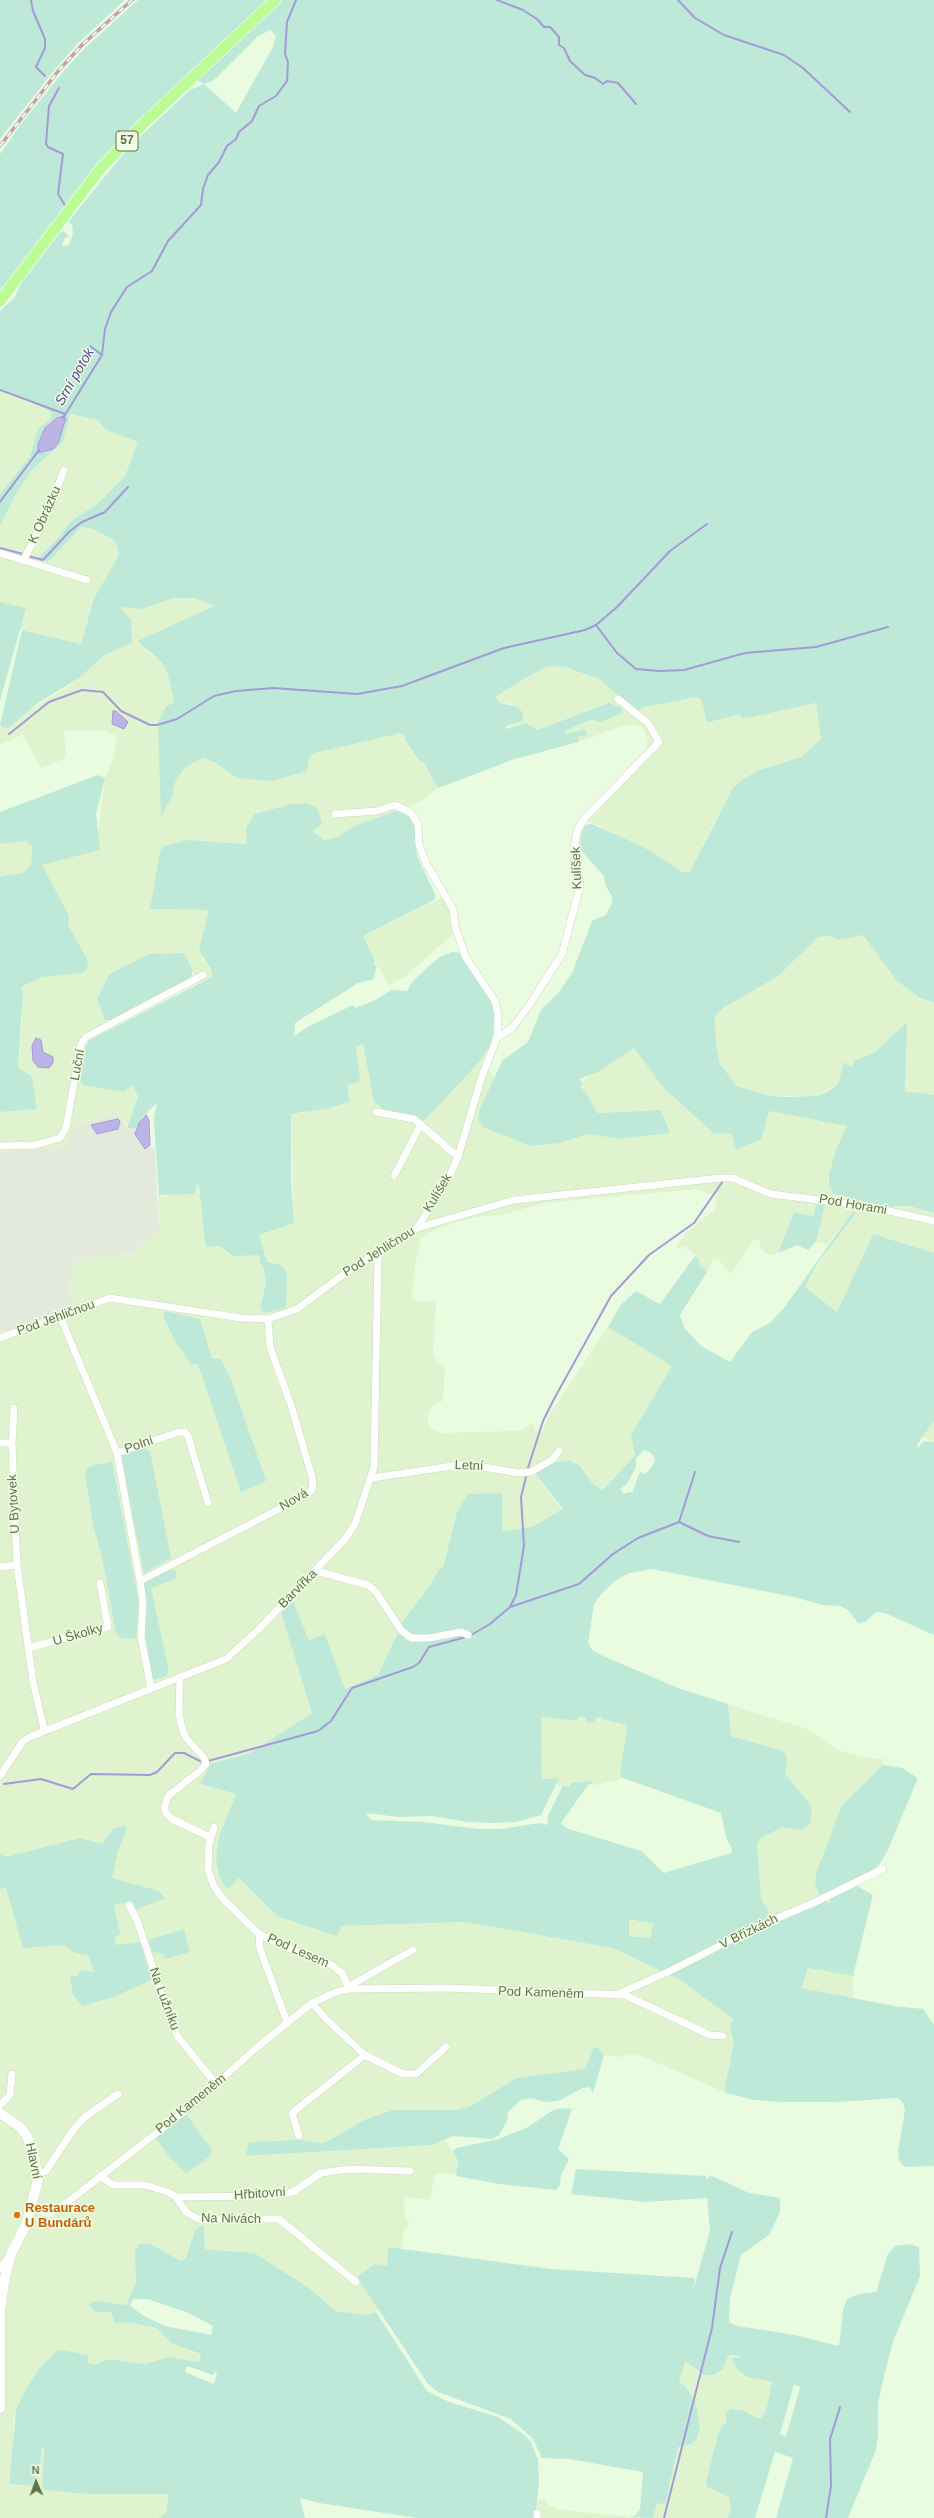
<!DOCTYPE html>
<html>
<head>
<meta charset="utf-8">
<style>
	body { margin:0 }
	#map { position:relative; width:934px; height:2518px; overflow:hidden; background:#eafcdf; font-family:Helvetica,sans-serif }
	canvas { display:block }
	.north { position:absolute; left:16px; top:2462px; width:40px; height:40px; -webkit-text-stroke:3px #efffe5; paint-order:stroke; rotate:358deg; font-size:11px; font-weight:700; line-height:16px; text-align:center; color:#627247 }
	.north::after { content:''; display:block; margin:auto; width:14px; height:18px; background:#627247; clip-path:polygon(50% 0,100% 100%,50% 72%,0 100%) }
</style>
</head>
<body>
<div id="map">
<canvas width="934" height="2518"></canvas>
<div class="north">N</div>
</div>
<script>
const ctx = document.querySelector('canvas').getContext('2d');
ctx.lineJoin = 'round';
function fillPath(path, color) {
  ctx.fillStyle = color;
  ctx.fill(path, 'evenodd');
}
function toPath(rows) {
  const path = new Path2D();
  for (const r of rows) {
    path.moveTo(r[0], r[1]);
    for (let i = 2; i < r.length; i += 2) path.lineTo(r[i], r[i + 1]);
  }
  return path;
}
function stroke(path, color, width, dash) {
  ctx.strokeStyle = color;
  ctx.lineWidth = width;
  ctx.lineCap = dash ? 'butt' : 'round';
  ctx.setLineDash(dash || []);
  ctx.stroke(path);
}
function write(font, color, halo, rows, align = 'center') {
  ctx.font = font + ' Helvetica,sans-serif';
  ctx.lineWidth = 3;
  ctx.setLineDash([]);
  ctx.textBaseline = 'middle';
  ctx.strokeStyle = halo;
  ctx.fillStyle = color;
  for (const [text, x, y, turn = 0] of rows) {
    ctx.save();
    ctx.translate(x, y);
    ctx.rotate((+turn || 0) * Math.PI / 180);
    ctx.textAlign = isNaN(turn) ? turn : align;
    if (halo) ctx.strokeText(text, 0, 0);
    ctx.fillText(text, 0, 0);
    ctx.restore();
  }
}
fillPath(toPath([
	[0,391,52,412,50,419,38,429,30,456,0,494],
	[70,414,98,420,106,430,139,442,125,476,97,504,71,521,60,536,39,557,48,562,81,527,99,532,115,540,117,543,119,555,94,598,81,644,19,629,26,608,0,602,0,526,16,494,31,471,63,442],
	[174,598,195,598,215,605,148,652,162,663,168,675,174,702,172,796,176,779,187,766,203,758,216,763,225,770,271,781,315,753,400,732,407,736,405,740,419,762,423,761,438,788,420,802,374,821,354,826,339,836,324,840,313,831,316,827,316,807,306,803,291,804,247,844,187,840,150,909,209,910,203,959,212,972,212,977,198,984,184,953,150,954,109,974,97,999,110,1029,86,1043,82,1059,80,1080,82,1085,124,1092,133,1085,138,1097,128,1126,118,1114,73,1126,65,1146,0,1152,0,1112,37,1109,32,1077,18,1067,22,1025,21,987,42,977,85,972,60,901,42,864,99,843,97,842,105,778,113,760,117,736,105,731,64,730,66,756,62,760,41,768,23,734,0,745,0,725,3,726,69,686,103,656,132,643,129,617,119,607,142,609],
	[548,666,565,667,599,679,637,712,644,707,698,697,702,701,706,721,740,713,743,719,816,703,821,739,801,757,759,770,714,822,689,873,680,871,651,851,581,817,614,786,646,748,648,739,643,728,633,724,626,725,578,742,578,737,567,734,566,730,595,720,609,703,537,730,526,723,505,728,523,721,509,703,500,703,495,697,527,677],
	[26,841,32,847,31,865,23,873,0,877,0,844],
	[443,897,449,910,454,933,406,976,389,985,375,961,364,938,365,935],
	[863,935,897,981,920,998,934,1002,934,1095,905,1091,907,1023,875,1052,852,1067,844,1062,838,1084,816,1096,769,1096,737,1086,720,1064,716,1045,715,1016,818,937,830,936,839,940],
	[363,1044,374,1102,386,1111,424,1121,485,1054,487,1069,495,1077,478,1113,481,1125,530,1146,560,1143,588,1134,620,1139,670,1133,661,1110,596,1113,588,1096,581,1087,582,1082,586,1078,634,1048,683,1106,714,1134,731,1133,761,1140,769,1111,847,1126,836,1149,829,1179,838,1196,894,1208,909,1206,934,1213,934,1253,873,1234,837,1312,805,1287,830,1246,856,1213,853,1212,827,1245,816,1242,825,1205,817,1203,813,1216,794,1212,782,1247,775,1255,769,1255,759,1247,761,1241,754,1239,731,1274,718,1259,713,1260,707,1272,700,1266,698,1258,684,1246,675,1249,686,1232,714,1210,717,1198,699,1189,544,1203,502,1215,482,1216,460,1221,437,1229,426,1234,421,1240,415,1265,412,1297,418,1301,433,1301,436,1304,433,1352,436,1361,445,1369,443,1401,432,1405,428,1414,428,1422,433,1430,441,1433,512,1431,520,1430,534,1423,535,1432,542,1432,548,1417,608,1327,672,1366,632,1434,635,1455,603,1490,592,1483,575,1462,566,1460,556,1462,555,1461,537,1476,563,1511,532,1527,501,1531,457,1512,443,1568,439,1569,428,1588,403,1621,378,1675,345,1689,325,1634,309,1640,293,1601,281,1613,312,1713,250,1753,210,1764,200,1784,236,1794,219,1836,217,1871,219,1877,227,1890,239,1878,277,1916,337,1935,342,1926,464,1922,613,1948,680,1980,733,2019,730,2027,734,2043,725,2086,726,2093,644,2057,632,2054,620,2057,604,2055,602,2050,585,2069,516,2078,471,2106,455,2110,425,2110,364,2120,324,2143,302,2140,246,2156,433,2145,445,2140,458,2161,456,2174,435,2173,430,2200,404,2197,405,2218,410,2223,404,2230,402,2248,388,2247,388,2266,375,2264,358,2279,379,2310,367,2315,336,2311,235,2251,205,2249,204,2226,195,2231,186,2258,181,2261,149,2243,140,2244,136,2258,136,2282,126,2305,96,2301,95,2312,111,2312,115,2324,125,2322,156,2328,171,2343,201,2354,199,2362,169,2357,145,2364,110,2359,93,2365,88,2363,88,2356,62,2350,39,2369,19,2403,13,2424,14,2453,9,2484,33,2486,34,2480,39,2472,42,2447,86,2494,169,2494,166,2513,158,2518,0,2518,0,1333,72,1308,69,1286,77,1259,130,1254,159,1231,158,1192,161,1196,165,1197,199,1185,205,1243,207,1247,220,1246,227,1253,259,1255,260,1263,263,1266,266,1283,260,1308,285,1271,281,1265,267,1263,259,1235,294,1223,291,1114,300,1114,349,1097,348,1084,360,1079,356,1047],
	[934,1421,934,1442,923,1437],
	[728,1704,807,1729,838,1750,861,1757,884,1759,883,1765,842,1805,816,1887,822,1902,775,1924,761,1898,757,1845,760,1839,812,1808,785,1773,787,1761,786,1754,781,1750,731,1736],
	[596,1716,627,1724,620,1775,623,1778,597,1785,589,1784,593,1783,591,1781,573,1783,568,1787,556,1784,558,1778,542,1779,541,1717,577,1721,578,1717,587,1718,595,1723],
	[629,1919,653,1924,650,1938,629,1936],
	[808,1968,853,1976,853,1998,802,1988],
	[730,2355,743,2359,748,2377,772,2382,766,2410,761,2418,757,2418,742,2410,728,2409,707,2487,729,2497,731,2504,729,2514,727,2518,653,2518,657,2503,665,2505,678,2447,691,2444,697,2439,700,2428,696,2403,679,2383,685,2360,698,2373,723,2369,726,2358],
	[546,2500,548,2505,562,2510,640,2518,535,2518,537,2501]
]), '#dff4ce');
fillPath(toPath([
	[118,1113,127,1128,136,1128,135,1134,145,1148,151,1146,155,1150,159,1231,130,1254,77,1259,69,1286,72,1308,0,1333,0,1152,65,1146,73,1126]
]), '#e3eadb');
fillPath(toPath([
	[0,0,125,0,79,42,56,68,0,139],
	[138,0,268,0,139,122,0,293,0,154,21,124,62,73,85,48],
	[282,0,934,0,934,1002,920,998,897,981,863,935,839,940,830,936,818,937,778,976,725,1007,715,1016,716,1045,720,1064,737,1086,769,1096,788,1097,816,1096,827,1092,838,1084,844,1062,852,1067,854,1061,875,1052,907,1022,905,1091,934,1095,934,1213,909,1206,885,1207,834,1194,829,1185,829,1175,836,1149,847,1126,769,1111,761,1140,736,1149,731,1133,714,1134,663,1087,634,1048,598,1072,579,1079,582,1082,581,1087,588,1096,597,1113,661,1110,670,1133,620,1139,588,1134,560,1143,530,1146,483,1127,478,1120,479,1111,502,1061,528,1042,541,1010,559,992,572,973,592,921,606,915,612,903,612,896,606,887,604,876,580,849,581,834,585,825,592,824,624,838,651,851,680,871,689,873,733,788,742,780,759,770,801,757,821,739,816,703,743,719,740,714,709,722,706,721,702,701,698,697,644,707,637,712,599,679,565,667,548,666,527,677,495,697,500,703,518,707,523,713,523,721,506,726,506,729,526,723,537,730,609,703,622,708,622,713,601,722,592,720,566,730,567,734,585,729,587,735,578,737,578,742,515,759,438,788,423,761,420,762,405,740,406,736,400,733,315,753,309,757,307,771,271,781,237,778,216,763,203,758,187,766,176,779,172,796,161,817,158,722,166,707,174,702,168,675,162,663,138,641,214,606,195,598,174,598,142,609,120,607,131,620,132,643,103,656,79,678,38,703,7,729,0,725,22,630,81,644,94,598,119,555,115,540,92,529,81,527,48,562,38,558,60,536,71,521,97,504,125,476,138,442,106,430,98,420,70,414,63,442,31,471,16,494,0,526,0,494,30,456,38,429,50,419,52,412,0,389,0,311,15,297,21,283,58,233,64,231,69,236,64,239,62,246,69,245,73,233,72,224,68,222,129,147,190,90,204,84,197,80],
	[270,30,276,36,273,47,236,113,204,84,214,80,257,37],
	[66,419,63,423,38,452,40,437,50,422],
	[0,602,26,608,0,701],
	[98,775,105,778,96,814,100,850,42,865,69,916,68,925,88,961,87,970,82,973,42,977,21,987,23,994,18,1067,32,1077,37,1109,0,1112,0,877,23,873,31,865,32,847,26,841,0,844,0,812],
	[306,803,316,807,320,816,322,824,313,831,324,840,339,836,354,826,396,811,407,813,415,822,417,856,436,896,434,900,365,935,364,938,375,961,374,965,377,964,374,979,358,983,295,1023,294,1036,309,1026,353,1005,355,1008,374,1001,391,990,407,991,412,982,429,966,440,957,452,952,460,953,492,1001,495,1010,495,1029,490,1046,480,1061,424,1121,386,1111,374,1102,363,1044,356,1047,360,1079,359,1082,348,1085,349,1102,330,1108,291,1114,291,1180,294,1223,259,1235,267,1262,281,1265,287,1273,286,1306,285,1308,264,1313,260,1308,266,1283,263,1266,260,1263,259,1255,233,1256,220,1246,207,1247,205,1243,199,1185,196,1186,194,1194,159,1195,155,1139,154,1117,157,1103,143,1116,136,1128,127,1128,138,1097,133,1085,124,1092,82,1085,80,1080,82,1059,88,1041,212,977,212,972,199,949,209,910,150,909,160,851,164,846,188,840,247,844,246,828,255,814,291,804],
	[184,953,193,971,190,979,110,1020,105,1020,97,999,109,974,149,954],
	[817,1203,825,1205,816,1242,808,1250,797,1245,778,1253,794,1212,813,1216],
	[853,1211,856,1213,817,1264,805,1287,837,1312,873,1234,934,1253,934,1421,917,1445,918,1448,923,1441,934,1442,934,1635,885,1613,876,1612,865,1622,858,1623,848,1610,840,1606,822,1605,794,1597,652,1569,629,1573,615,1581,602,1593,594,1604,588,1643,592,1650,601,1655,678,1688,728,1704,731,1736,781,1750,786,1754,787,1761,785,1773,812,1807,810,1824,802,1830,782,1827,760,1839,757,1845,761,1898,775,1924,826,1900,829,1904,830,1898,857,1886,873,1895,853,1976,808,1968,802,1988,894,2006,923,2009,934,2025,934,2166,905,2167,899,2161,898,2152,905,2110,903,2103,898,2098,837,2102,781,2102,754,2100,726,2093,725,2086,734,2043,730,2027,733,2019,680,1980,613,1948,464,1922,342,1926,337,1936,277,1916,239,1878,227,1890,219,1877,216,1858,219,1836,236,1794,200,1784,210,1764,250,1753,312,1713,281,1613,293,1601,309,1640,325,1634,345,1689,378,1675,403,1621,428,1588,439,1569,443,1568,457,1512,468,1494,502,1493,502,1531,532,1527,563,1509,535,1473,555,1460,556,1462,568,1460,579,1465,592,1483,603,1490,635,1455,631,1435,672,1366,608,1327,620,1306,628,1298,636,1291,660,1304,695,1256,699,1260,700,1266,707,1272,680,1315,685,1329,701,1346,730,1362,752,1332,770,1323,784,1308],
	[643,1450,650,1452,655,1458,654,1463,646,1474,640,1472,632,1493,629,1492,624,1494,620,1489,627,1484,636,1467,636,1459],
	[541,1717,577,1721,578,1717,586,1718,586,1722,595,1723,596,1717,602,1717,602,1719,627,1725,620,1775,623,1778,721,1813,726,1837,732,1849,731,1853,664,1873,641,1851,566,1828,561,1823,588,1785,592,1783,591,1781,572,1783,569,1787,563,1785,548,1816,547,1825,540,1823,500,1829,478,1829,424,1822,371,1820,366,1813,398,1817,432,1816,468,1822,493,1823,516,1822,541,1815,559,1778,542,1779],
	[629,1919,653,1924,650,1938,629,1936],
	[165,1311,200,1319,212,1359,221,1359,231,1379,266,1481,241,1492,198,1364,191,1365,175,1341,163,1315],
	[143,1447,150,1451,171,1558,144,1573,121,1456],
	[112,1461,139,1604,136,1638,131,1639,121,1638,116,1633,102,1557,93,1525,85,1473,88,1467],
	[172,1569,176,1571,176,1579,151,1588,169,1672,165,1677,153,1680,146,1644,145,1626,147,1602,144,1586,144,1583],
	[883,1765,902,1768,918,1778,887,1852,879,1865,870,1872,820,1897,815,1883,817,1871,842,1805],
	[125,1826,127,1829,118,1852,112,1878,159,1891,165,1899,136,1909,132,1901,114,1905,120,1934,114,1938,116,1945,140,1942,152,1980,113,1997,83,2006,73,1995,70,1977,78,1976,81,1970,94,1972,88,1955,73,1952,65,1945,23,1948,6,1888,0,1889,0,1854,6,1857,80,1838,103,1844,113,1829],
	[184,1929,190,1952,165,1959,163,1954,153,1952,148,1940],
	[594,2047,599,2048,604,2055,593,2093,589,2087,583,2088,558,2101,545,2102,531,2098,521,2100,508,2112,507,2121,499,2135,492,2139,453,2136,433,2145,246,2156,249,2142,302,2140,324,2143,364,2120,393,2110,455,2110,471,2106,516,2078,585,2069],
	[565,2108,572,2109,558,2149,569,2159,561,2175,560,2185,556,2190,499,2184,456,2176,458,2161,453,2151,456,2148,499,2139,528,2127,553,2110],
	[186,2114,212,2150,211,2155,203,2162,186,2173,170,2158,156,2138,156,2135],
	[576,2169,706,2176,707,2180,710,2175,749,2193,780,2198,780,2212,769,2235,741,2255,730,2299,729,2322,737,2326,795,2335,839,2346,843,2310,847,2299,859,2294,876,2292,888,2254,895,2246,910,2244,919,2247,920,2276,893,2342,884,2376,878,2404,878,2436,876,2450,848,2518,776,2518,793,2458,775,2452,755,2518,727,2518,731,2509,729,2497,707,2487,706,2482,719,2431,726,2422,725,2413,730,2409,742,2410,757,2418,761,2418,766,2410,772,2382,748,2377,739,2371,732,2361,734,2357,741,2358,735,2355,728,2356,723,2369,713,2375,703,2375,685,2361,679,2383,684,2385,696,2403,700,2428,697,2439,691,2444,678,2447,665,2505,657,2503,653,2518,629,2517,634,2516,640,2510,643,2472,569,2459,542,2458,533,2439,511,2419,438,2392,428,2384,358,2279,358,2276,375,2264,387,2266,388,2247,551,2269,695,2278,692,2294,710,2231,707,2198,646,2202,571,2194],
	[794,2385,800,2387,786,2437,780,2434],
	[200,2226,204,2226,205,2249,254,2253,306,2286,336,2311,367,2315,376,2312,427,2391,449,2402,498,2417,522,2433,531,2442,538,2460,539,2484,535,2518,417,2518,319,2503,300,2498,305,2518,158,2518,166,2513,169,2494,86,2494,45,2490,42,2486,44,2448,42,2447,39,2472,34,2480,33,2486,9,2484,16,2411,22,2396,39,2369,57,2351,62,2350,88,2355,88,2363,93,2365,110,2359,145,2364,169,2357,199,2362,201,2354,171,2343,156,2328,126,2322,115,2324,111,2312,95,2312,89,2304,96,2301,126,2305,136,2282,135,2251,139,2244,149,2243,181,2261,186,2258,195,2231],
	[133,2299,147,2299,189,2313,213,2326,211,2335,165,2326,144,2316,130,2306],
	[187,2366,213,2375,215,2372,217,2373,214,2384,185,2372]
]), '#bee9d8');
const water = toPath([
	[64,416,66,418,58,443,53,449,38,453,38,444,45,428,57,418,64,416],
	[113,711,116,711,128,722,124,729,112,724,113,711],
	[36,1038,41,1040,43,1052,53,1057,53,1063,49,1068,38,1067,33,1061,32,1046,36,1038],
	[146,1115,149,1120,150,1145,145,1149,135,1134,139,1123,146,1115],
	[118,1119,120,1121,118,1129,109,1131,97,1134,91,1125,118,1119]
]);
fillPath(water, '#bcb4e5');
stroke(water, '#a49ad7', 1);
stroke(toPath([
	[31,0,33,11,45,39,45,48,36,67,45,76],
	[497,0,523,10,537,19,544,27,550,27,559,37,559,45,564,48,570,61,585,75,595,78,603,84,607,81,618,83,636,104],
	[678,0,695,18,724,35,784,55,803,68,850,112],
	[59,88,49,106,46,144,48,147,63,154,58,194,66,207],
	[90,346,102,355],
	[0,390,65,414],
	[63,418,102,355,105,329,111,312,127,287,152,271,168,241,201,205,203,189,208,175,219,162,227,146,236,139,239,132,252,121,259,106,276,96,287,81,288,62,285,54,287,22,296,0],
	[0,502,39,450],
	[0,548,23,554],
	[28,556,43,560,70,531,82,522,105,512,128,487],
	[596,625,617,653,636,669,659,671,684,670,745,653,816,647,888,627],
	[9,734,49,702,82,690,103,692,121,711,150,725,157,725,177,719,214,696,236,691,273,688,357,694,402,686,504,648,585,630,596,625,617,607,670,551,707,524],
	[528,1468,543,1421,554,1399,611,1296,649,1255,694,1223,723,1181],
	[679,1522,695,1472],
	[510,1607,516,1595,524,1546,521,1497,526,1477],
	[471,1635,490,1624,510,1607,579,1584,613,1554,638,1538,679,1522,708,1536,739,1542],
	[208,1761,318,1731,331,1721,352,1688,413,1667,419,1663,429,1647,466,1637],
	[4,1784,41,1779,73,1789,91,1774,150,1775,157,1772,175,1753,184,1753,202,1762],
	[664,2518,712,2328,720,2268,732,2232],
	[826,2518,831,2486,830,2439,840,2407]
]), '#a49ad7', 2);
const street = toPath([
	[0,553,87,580],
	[24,559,49,510,64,470],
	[335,814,377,811,395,805,411,813,418,824,419,845,427,865,453,909,455,926,465,956,495,1001,498,1015,497,1038,482,1076,458,1157,449,1177,417,1228],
	[497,1038,512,1028,528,1007,562,954,580,886,574,848,577,831,583,820,659,742,648,723,618,699],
	[376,1112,414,1119,458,1157],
	[0,1146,35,1145,60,1138,66,1128,81,1044,86,1037,203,975],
	[394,1176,421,1124],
	[60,1316,117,1453,179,1432,185,1432,188,1436,208,1503],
	[0,1338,110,1298,241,1318,268,1319,297,1309,344,1274,417,1228,514,1200,721,1178,733,1178,771,1194,867,1206,934,1221],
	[14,1408,12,1443,17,1565,33,1682,44,1729],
	[0,1443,12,1443],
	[117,1453,140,1581,143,1602,141,1637,151,1688],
	[372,1478,466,1464,519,1473,531,1472,553,1459,559,1451],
	[0,1567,17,1565],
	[316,1571,368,1585,376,1592,401,1630,411,1638,429,1638,461,1632,468,1635],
	[140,1581,306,1495,312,1490,313,1480,291,1405,270,1347,268,1319],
	[28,1648,108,1627,100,1583],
	[180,1677,179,1714,182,1728,186,1738,204,1758,206,1764,201,1770,168,1796,165,1805,165,1812,172,1819,210,1837],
	[0,1776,23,1741,32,1736,226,1659,259,1629,346,1538,355,1524,374,1467,378,1253],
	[214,1827,209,1845,208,1870,214,1886,222,1898,259,1934,290,1949,330,1964,342,1973,349,1989],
	[129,1905,137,1920,169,2016,178,2037,217,2085],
	[259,1934,260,1949,287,2022],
	[349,1989,353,1984,413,1950],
	[618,1994,670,1971,754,1928,811,1904,883,1869],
	[312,2003,326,2019,365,2055,403,2074,416,2074,446,2047],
	[0,2105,10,2095,12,2074],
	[299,2136,292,2113,365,2055],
	[38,2174,46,2171,73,2130,86,2116,118,2094],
	[100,2176,113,2185,145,2185,168,2192,176,2197,186,2212,198,2219,279,2219,356,2282],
	[176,2197,272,2196,293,2192,321,2173,349,2169,410,2171],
	[32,2209,49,2214,69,2201,195,2103,255,2049,312,2003,336,1992,349,1989,448,1988,625,1995,710,2035,723,2036],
	[0,2268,8,2258],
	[537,2518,537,2513]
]);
const secondary = toPath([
	[0,2113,20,2127,27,2136,34,2155,38,2180,26,2225,11,2254,4,2282,0,2311,0,2408]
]);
const primary = toPath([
	[0,301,101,168,142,125,275,0]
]);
stroke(street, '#c9dbb6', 8);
stroke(secondary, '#cee2b6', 11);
stroke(primary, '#fff', 12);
stroke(street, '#fff', 7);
stroke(secondary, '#fff', 10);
stroke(primary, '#bbfc97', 11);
const rail = toPath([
	[0,146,59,70,82,45,132,0]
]);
stroke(rail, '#c49fb0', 3.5);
stroke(rail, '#efffe5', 2, [6]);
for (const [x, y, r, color] of [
	[17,2215,4,"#e8710a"]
]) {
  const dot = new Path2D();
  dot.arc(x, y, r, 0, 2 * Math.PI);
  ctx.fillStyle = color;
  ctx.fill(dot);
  stroke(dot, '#efffe5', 1.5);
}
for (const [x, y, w] of [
	[127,141,22]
]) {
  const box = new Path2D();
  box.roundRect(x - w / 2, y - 10, w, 20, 3);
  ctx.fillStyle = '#efffe5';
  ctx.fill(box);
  stroke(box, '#627247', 1);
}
write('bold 12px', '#627247', null, [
	["57",127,141]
]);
write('13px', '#627247', '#efffe5', [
	["K Obrázku",45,515,-66],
	["Kulíšek",577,868,-92],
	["Luční",78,1065,-79],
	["Kulíšek",438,1193,-59],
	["Pod Horami",853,1205,10],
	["Pod Jehličnou",379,1252,-32],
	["Pod Jehličnou",56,1318,-20],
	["Polní",139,1445,-19],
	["Letní",469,1466,2],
	["Nová",294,1500,-31],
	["U Bytovek",14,1504,-93],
	["Barvířka",298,1589,-45],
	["U Školky",78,1635,-16],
	["V Břízkách",749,1932,-26],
	["Pod Lesem",298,1951,24],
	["Pod Kameněm",541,1993,2],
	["Na Lužníku",164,1999,70],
	["Pod Kameněm",191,2104,-39],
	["Hlavní",33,2161,78],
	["Hřbitovní",260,2194,-4],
	["Na Nivách",231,2219,1]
]);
write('bold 13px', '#c56008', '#efffe5', [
	["Restaurace",25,2208],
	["U Bundárů",25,2223]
], 'left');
write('italic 14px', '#58499b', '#efffe5', [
	["Srní potok",75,377,-60]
]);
</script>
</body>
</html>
